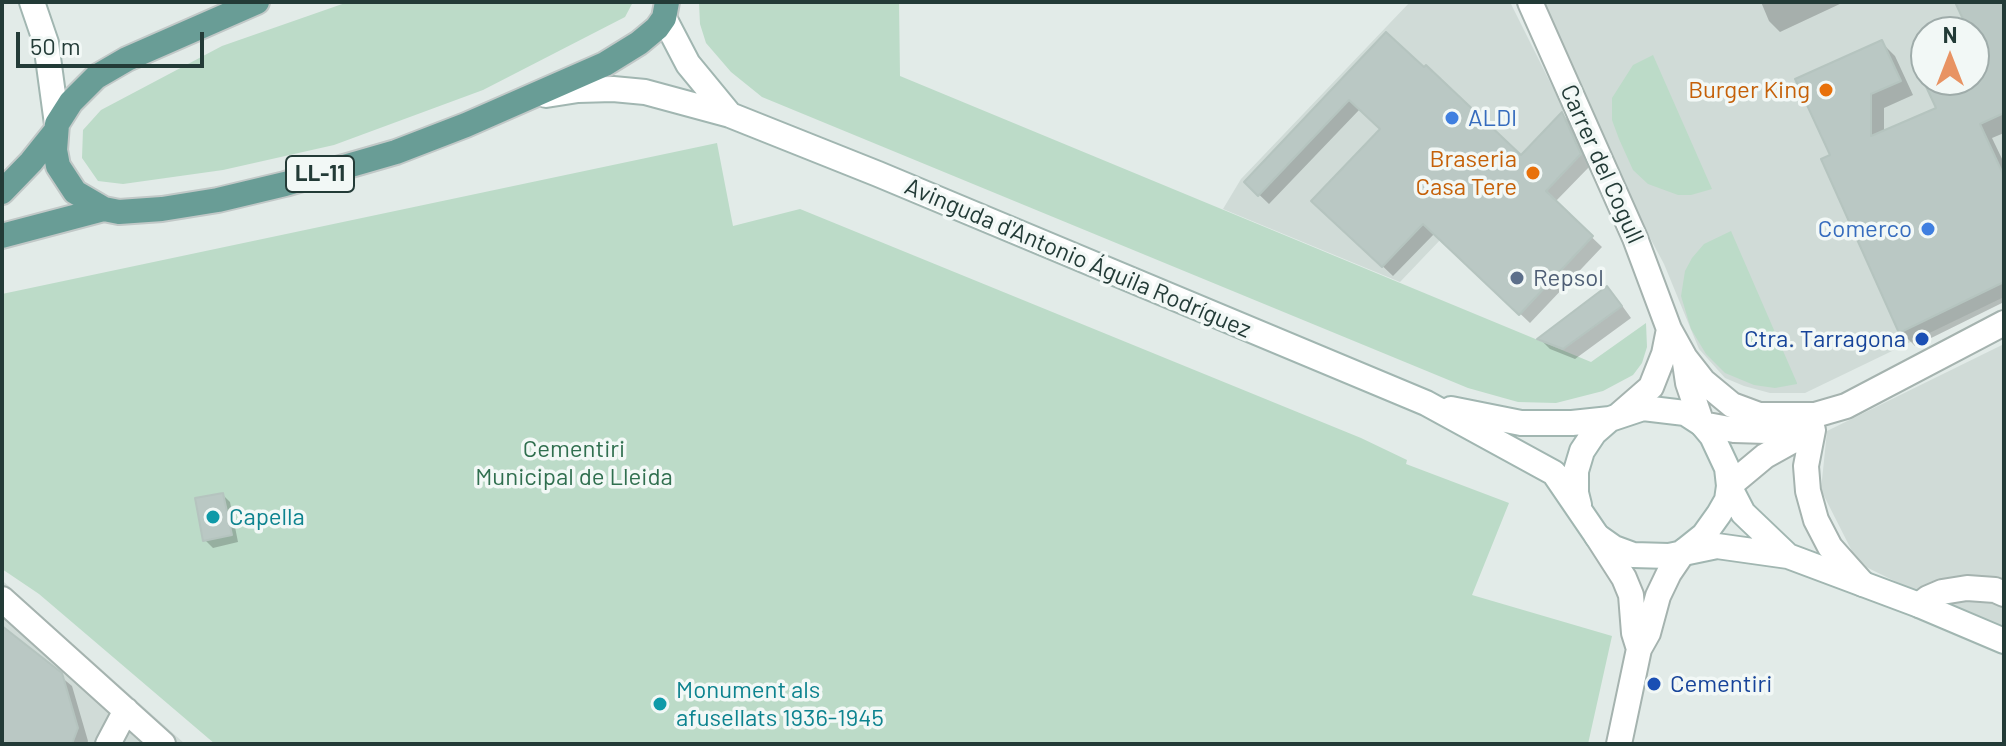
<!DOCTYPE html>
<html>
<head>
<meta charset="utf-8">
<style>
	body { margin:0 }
	#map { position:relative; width:2006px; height:746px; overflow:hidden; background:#e2ebe8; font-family:Barlow,sans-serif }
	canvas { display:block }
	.frame { position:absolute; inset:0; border:4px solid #233b37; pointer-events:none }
	.north { position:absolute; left:1910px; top:16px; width:80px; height:80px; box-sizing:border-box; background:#f2f8f6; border:2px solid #9facaa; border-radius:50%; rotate:0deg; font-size:22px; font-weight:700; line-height:32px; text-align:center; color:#233b37 }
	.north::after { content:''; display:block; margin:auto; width:28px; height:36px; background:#e89363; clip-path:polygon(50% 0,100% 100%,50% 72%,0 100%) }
	.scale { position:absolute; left:16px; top:32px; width:188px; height:36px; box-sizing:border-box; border:4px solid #233b37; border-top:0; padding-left:10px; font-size:24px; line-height:28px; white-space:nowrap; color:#233b37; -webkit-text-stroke:6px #f2f8f6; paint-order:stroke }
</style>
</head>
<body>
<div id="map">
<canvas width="2006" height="746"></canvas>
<div class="frame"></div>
<div class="north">N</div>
<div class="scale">50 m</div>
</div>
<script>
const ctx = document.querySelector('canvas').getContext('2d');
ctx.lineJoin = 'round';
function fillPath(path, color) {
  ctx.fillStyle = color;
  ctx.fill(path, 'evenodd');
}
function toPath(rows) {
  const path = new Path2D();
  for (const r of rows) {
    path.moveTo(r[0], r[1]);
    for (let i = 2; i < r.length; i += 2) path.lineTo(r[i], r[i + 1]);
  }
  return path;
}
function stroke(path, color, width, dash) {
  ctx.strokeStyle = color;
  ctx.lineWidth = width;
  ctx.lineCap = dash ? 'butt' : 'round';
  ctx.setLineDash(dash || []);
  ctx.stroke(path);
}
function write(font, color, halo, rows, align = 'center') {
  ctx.font = font + ' Barlow,sans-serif';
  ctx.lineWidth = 7;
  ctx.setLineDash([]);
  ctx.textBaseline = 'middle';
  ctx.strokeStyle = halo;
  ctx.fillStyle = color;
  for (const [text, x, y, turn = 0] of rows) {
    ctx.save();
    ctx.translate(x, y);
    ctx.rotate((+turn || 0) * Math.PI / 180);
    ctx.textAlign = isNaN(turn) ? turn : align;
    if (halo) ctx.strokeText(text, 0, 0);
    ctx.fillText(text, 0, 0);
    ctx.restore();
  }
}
fillPath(toPath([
	[1410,2,1510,2,1564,110,1400,282,1223,209,1241,179],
	[1426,65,1505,140,1382,267,1312,201,1380,129,1372,121],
	[1531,2,2004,2,2004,297,1805,393,1770,393,1744,386,1725,378,1699,349,1664,264,1559,68],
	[1926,32,1974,32,1974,80,1926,80],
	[2004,344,2004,635,1858,563,1821,490,1827,431],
	[2,581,4,582,185,744,2,744]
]), '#d0dbd7');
fillPath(toPath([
	[348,2,633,2,625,17,483,90,334,145,223,170,123,184,98,181,82,158,83,130,101,110,222,46],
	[699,2,899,2,900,76,1591,362,1646,323,1647,347,1642,363,1633,375,1603,391,1556,403,1518,402,1468,388,762,97,731,72,706,43,700,24],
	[1653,55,1712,189,1691,195,1678,195,1648,184,1633,170,1619,139,1612,120,1612,98,1633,65],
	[717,143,733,226,800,209,1361,438,1407,460,1406,464,1509,503,1472,595,1612,636,1588,744,215,744,39,594,2,569,2,294],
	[1731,231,1797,383,1797,384,1775,388,1754,385,1725,373,1706,354,1691,329,1681,296,1685,271,1692,258,1704,244]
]), '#bcdbc8');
fillPath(toPath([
	[1761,2,1842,2,1842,3,1780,32,1769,21],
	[1957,2,2004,2,2004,133,1992,138,2004,163,2004,302,1915,346,1901,332,1832,156,1881,42,1895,56,1913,95,1884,108,1884,133,1938,109,1914,57,1926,51,1926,80,1974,80,1974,32,1965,32,1970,30],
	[1386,35,1521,158,1562,114,1572,124,1590,166,1555,202,1602,247,1530,323,1435,233,1393,276,1314,201,1383,129,1360,109,1269,204,1246,182],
	[1618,300,1631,318,1575,359,1550,349,1540,339],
	[223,495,230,502,238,542,213,548,205,540],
	[2,628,72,686,88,741,87,744,2,744]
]), '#0003');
const building = toPath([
	[1955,2,2004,2,2004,113,1980,124,2004,176,2004,282,1899,333,1821,159,1830,155,1795,79,1882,40,1901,81,1871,94,1871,136,1936,108,1923,80,1974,80,1974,32,1969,32,1955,2],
	[1386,32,1424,67,1426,65,1521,155,1562,112,1581,154,1546,191,1593,236,1519,315,1423,224,1382,267,1311,201,1380,129,1349,100,1258,196,1244,182,1386,32],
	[1607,286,1622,306,1563,349,1537,339,1607,286],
	[223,493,232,535,203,541,195,498,223,493],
	[2,626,62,673,78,728,72,744,2,744,2,626]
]);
fillPath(building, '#bac8c4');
stroke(building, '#b5c4bf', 2);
const street = toPath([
	[1530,2,1635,238,1669,329,1684,356,1688,383,1702,424,1734,430,1767,431,1794,425,1815,415],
	[1685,358,1703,381,1732,405,1759,415,1815,415,1846,406,2004,323],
	[1620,414,1651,387,1664,354,1669,329],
	[1813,430,1806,466,1808,491,1816,520,1830,547,1863,584],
	[1729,486,1765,456,1810,431],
	[1597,536,1624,578,1631,595,1634,633,1639,649],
	[2,599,163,744],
	[1919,605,1928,598,1942,592,1967,588,1995,590,2004,594],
	[108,744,126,710],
	[1619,744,1639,649,1648,633,1658,596,1669,573,1684,551]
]);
const secondary = toPath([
	[32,2,46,43,57,124],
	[664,18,688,64,730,115],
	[546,95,578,90,613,89,645,92,730,115,878,174,1426,403,1554,473,1597,536,1614,548,1633,555,1669,556,1717,546,1788,556,1919,605,2004,641],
	[1451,409,1521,423,1572,423,1610,419],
	[1729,486,1743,513,1788,556],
	[1579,505,1576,493,1576,471,1582,451,1594,433,1610,419,1643,408,1685,413,1702,424,1712,436,1727,468,1729,486,1727,500,1719,514,1704,535,1684,551]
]);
const primary = toPath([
	[257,2,127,59,96,77,71,102,57,124,55,150,58,166,75,192,104,209,119,212,162,209,218,200,285,184,396,152,466,125,605,64,639,43,657,28,664,18,667,2],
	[2,192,31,162,55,132],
	[2,236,104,209]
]);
stroke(street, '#a5b3af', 28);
stroke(secondary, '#a1b6b1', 28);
stroke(primary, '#c1c8c7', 28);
stroke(street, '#fff', 24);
stroke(secondary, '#fff', 24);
stroke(primary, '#699d96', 24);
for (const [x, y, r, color] of [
	[1826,90,8,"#e8710a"],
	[1452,118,8,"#3f7fe0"],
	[1533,173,8,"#e8710a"],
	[1928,229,8,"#3f7fe0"],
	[1517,278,8,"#5c6f8a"],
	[1922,339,8,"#1a4fb4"],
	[213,517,8,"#0f9aa8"],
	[1654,684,8,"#1a4fb4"],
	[660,704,8,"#0f9aa8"]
]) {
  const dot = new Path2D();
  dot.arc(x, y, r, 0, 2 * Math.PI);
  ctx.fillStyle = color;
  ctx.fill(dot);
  stroke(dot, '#f2f8f6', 3);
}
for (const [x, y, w] of [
	[320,174,68]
]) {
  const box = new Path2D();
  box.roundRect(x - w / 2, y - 18, w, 36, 6);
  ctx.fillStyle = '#f2f8f6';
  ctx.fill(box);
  stroke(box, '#233b37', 2);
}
write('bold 22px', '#233b37', null, [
	["LL-11",320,174]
]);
write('24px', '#c56008', '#f2f8f6', [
	["Burger King",1810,90],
	["Braseria",1517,159],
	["Casa Tere",1517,187]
], 'right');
write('24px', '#366cbe', '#f2f8f6', [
	["ALDI",1468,118],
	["Comerco",1912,229,"right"]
], 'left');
write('24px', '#233b37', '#f2f8f6', [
	["Carrer del Cogull",1602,164,66],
	["Avinguda d'Antonio Águila Rodríguez",1078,258,23]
]);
write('24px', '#4e5e75', '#f2f8f6', [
	["Repsol",1533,278]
], 'left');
write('24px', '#164399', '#f2f8f6', [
	["Ctra. Tarragona",1906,339],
	["Cementiri",1670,684,"left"]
], 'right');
write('24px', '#306f4f', '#f2f8f6', [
	["Cementiri",574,449],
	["Municipal de Lleida",574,477]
]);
write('24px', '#0d838f', '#f2f8f6', [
	["Capella",229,517],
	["Monument als",676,690],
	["afusellats 1936-1945",676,718]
], 'left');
</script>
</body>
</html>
